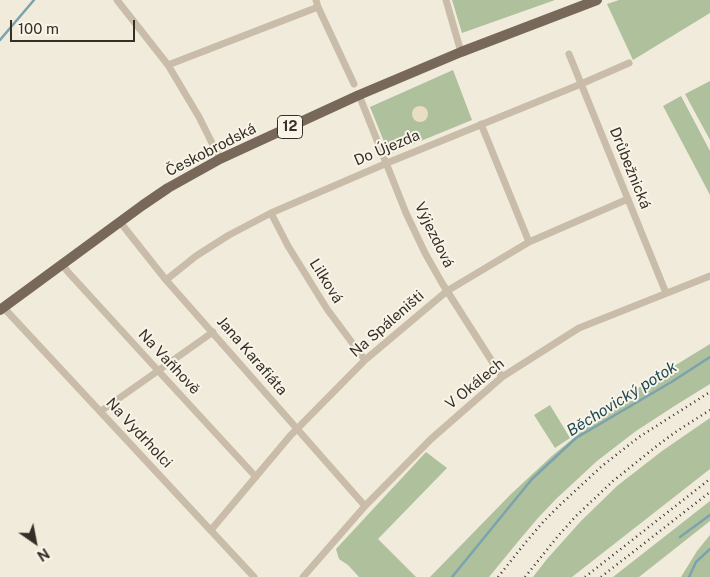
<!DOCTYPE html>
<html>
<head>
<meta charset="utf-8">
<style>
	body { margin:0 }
	#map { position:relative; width:710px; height:577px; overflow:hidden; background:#f1ebdc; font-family:"Public Sans",sans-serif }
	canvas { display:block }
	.north { position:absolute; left:10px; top:517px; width:50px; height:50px; -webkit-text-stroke:4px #f9f4e8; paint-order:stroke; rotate:147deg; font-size:14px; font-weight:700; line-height:20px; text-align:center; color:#362f28 }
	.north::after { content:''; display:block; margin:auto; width:18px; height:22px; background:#362f28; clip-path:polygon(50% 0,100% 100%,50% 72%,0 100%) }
	.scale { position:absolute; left:10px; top:20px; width:125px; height:22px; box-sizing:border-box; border:2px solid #362f28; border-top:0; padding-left:6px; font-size:15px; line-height:18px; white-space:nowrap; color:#362f28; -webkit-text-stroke:4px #f9f4e8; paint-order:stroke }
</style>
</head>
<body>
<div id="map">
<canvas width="710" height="577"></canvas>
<div class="north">N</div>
<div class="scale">100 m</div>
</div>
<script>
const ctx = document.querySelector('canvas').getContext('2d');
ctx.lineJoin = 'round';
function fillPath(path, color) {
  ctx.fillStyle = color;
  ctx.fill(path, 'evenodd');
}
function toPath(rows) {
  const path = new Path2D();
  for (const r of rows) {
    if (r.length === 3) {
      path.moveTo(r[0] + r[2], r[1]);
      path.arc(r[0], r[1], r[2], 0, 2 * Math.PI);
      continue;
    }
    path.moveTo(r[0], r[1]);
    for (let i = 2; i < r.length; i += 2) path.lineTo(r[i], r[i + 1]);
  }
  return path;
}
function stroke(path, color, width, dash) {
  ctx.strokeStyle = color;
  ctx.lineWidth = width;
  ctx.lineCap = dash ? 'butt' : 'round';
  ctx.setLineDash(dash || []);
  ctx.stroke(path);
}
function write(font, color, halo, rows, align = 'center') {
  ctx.font = font + ' "Public Sans",sans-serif';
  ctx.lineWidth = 4;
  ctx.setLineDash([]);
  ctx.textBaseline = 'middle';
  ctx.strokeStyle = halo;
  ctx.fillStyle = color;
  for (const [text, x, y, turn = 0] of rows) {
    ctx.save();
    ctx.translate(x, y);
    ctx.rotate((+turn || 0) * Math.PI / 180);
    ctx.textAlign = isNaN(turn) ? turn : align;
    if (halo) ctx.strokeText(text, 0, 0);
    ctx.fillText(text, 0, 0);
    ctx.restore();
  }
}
fillPath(toPath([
	[452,0,555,0,462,33],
	[619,0,710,0,710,13,633,60,607,4],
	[453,70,472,120,389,154,370,107],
	[710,81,710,140,685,94],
	[681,96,710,151,710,195,663,106],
	[710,344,710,384,676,405,636,431,597,461,556,499,538,518,521,538,489,577,430,577,511,494,553,455,622,398],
	[550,405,570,438,555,448,534,415],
	[710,418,710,469,572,577,533,577,547,559,581,521,617,486,662,451],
	[426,452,447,468,378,539,416,577,359,577,348,565,339,559,336,549],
	[710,501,710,521,639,577,613,577],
	[710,535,710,577,681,577,697,551]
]), '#aec09c');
fillPath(toPath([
	[420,114,8]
]), '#e9dec3');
stroke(toPath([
	[0,40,34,0],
	[680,537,710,515],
	[452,577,532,479,576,438,673,381,710,357],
	[689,577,696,562,710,549]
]), '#7ba3ae', 2.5);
stroke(toPath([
	[117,0,168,65,199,117,220,159],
	[316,0,318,7,354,84],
	[446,0,461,52],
	[569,54,666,293],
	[168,65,318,7],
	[359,95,406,213,425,253,442,283,502,377],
	[481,124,529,242],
	[271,213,288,246,327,309,365,360],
	[120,222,166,280,365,506],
	[62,264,68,272,163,376,256,477],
	[166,280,196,256,229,235,271,213,387,163,581,84,629,63],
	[3,307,254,577],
	[101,411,213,332],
	[211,530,290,436,365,360,447,291,529,242,628,199],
	[303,577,365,506,431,439,502,377,579,328,710,276]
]), '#c9bca8', 7);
stroke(toPath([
	[0,310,143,205,168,188,220,159,359,95,461,52,597,0]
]), '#786859', 10);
stroke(toPath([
	[498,577,526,542,543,522,561,504,602,466,639,437,710,392],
	[525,577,558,536,576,516,613,481,658,445,677,431,710,410],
	[585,577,710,479],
	[601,577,710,492]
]), '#362f28', 2.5, [1, 4]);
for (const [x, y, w] of [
	[290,127,25]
]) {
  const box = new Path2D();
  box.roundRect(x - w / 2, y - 11.5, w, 23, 4);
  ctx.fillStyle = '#f9f4e8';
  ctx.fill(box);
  stroke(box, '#362f28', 1);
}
write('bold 14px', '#362f28', null, [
	["12",290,127]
]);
write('15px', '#362f28', '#f9f4e8', [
	["Do Újezda",387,148,-23],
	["Českobrodská",211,150,-27],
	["Drůbežnická",630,168,68],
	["Výjezdová",434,235,64],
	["Lilková",326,281,58],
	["Na Spáleništi",387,324,-41],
	["Jana Karafiáta",252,356,49],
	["Na Vaňhově",169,362,47],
	["V Okálech",475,384,-39],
	["Na Vydrholci",139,433,47]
]);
write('italic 16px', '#1f4a56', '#f9f4e8', [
	["Běchovický potok",622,399,-32]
]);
</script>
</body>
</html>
